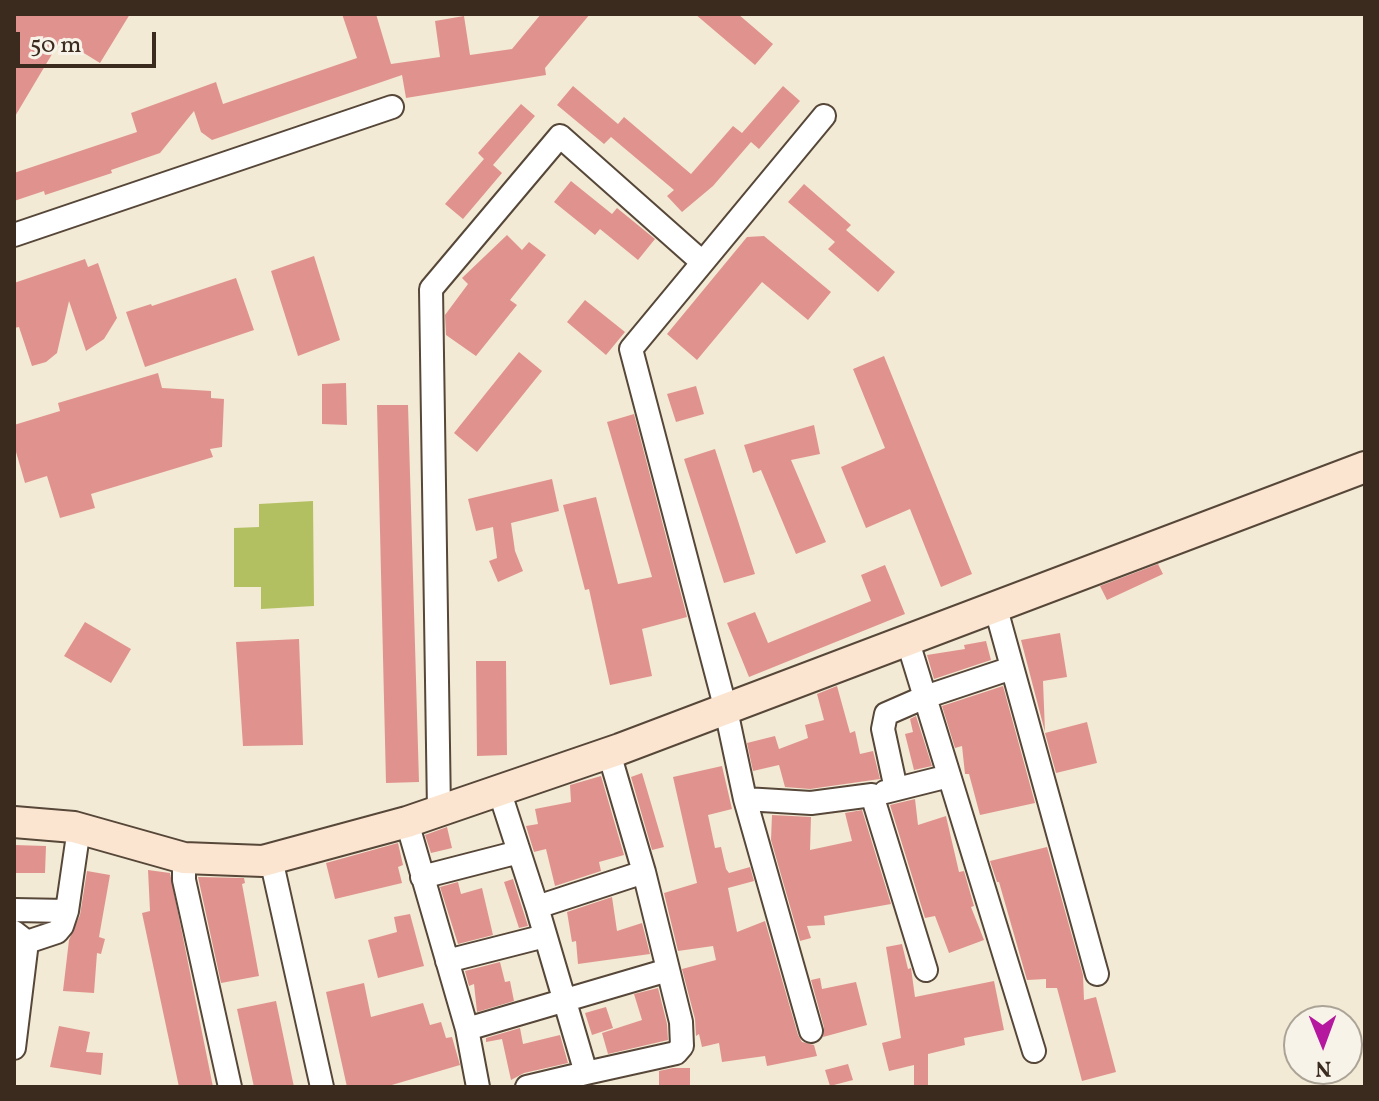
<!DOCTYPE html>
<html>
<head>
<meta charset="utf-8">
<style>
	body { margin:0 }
	#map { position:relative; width:1379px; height:1101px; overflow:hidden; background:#f2ead4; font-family:Vollkorn,serif }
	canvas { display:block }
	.frame { position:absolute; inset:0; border:16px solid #3b2a1e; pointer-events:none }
	.north { position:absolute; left:1283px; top:1005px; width:80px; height:80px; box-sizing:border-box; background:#f7f3e8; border:2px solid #aca397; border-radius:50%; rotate:179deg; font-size:22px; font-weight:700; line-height:32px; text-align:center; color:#3b2a1e }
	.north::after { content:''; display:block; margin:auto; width:28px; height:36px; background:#b5179e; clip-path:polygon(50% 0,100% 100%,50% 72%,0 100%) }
	.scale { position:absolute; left:16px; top:32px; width:140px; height:36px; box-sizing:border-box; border:4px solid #3b2a1e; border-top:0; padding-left:10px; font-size:24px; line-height:28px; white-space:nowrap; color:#3b2a1e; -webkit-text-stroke:6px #f7f3e8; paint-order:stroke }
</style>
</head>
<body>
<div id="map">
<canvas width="1379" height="1101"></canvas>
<div class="frame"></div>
<div class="north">N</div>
<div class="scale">50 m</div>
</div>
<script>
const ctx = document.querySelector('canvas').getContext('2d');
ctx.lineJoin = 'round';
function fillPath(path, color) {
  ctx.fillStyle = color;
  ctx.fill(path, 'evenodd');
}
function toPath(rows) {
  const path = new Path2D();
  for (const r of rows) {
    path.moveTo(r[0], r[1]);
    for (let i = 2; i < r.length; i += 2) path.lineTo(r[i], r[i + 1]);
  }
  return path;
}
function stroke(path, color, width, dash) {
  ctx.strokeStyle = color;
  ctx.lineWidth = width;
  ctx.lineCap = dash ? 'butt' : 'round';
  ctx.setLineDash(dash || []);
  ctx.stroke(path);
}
fillPath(toPath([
	[313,501,314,606,261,609,261,587,234,587,234,528,259,527,259,504]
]), '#b3c062');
fillPath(toPath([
	[14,14,130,14,100,63,61,39,14,118],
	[342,14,376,14,391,64,440,57,435,21,464,16,470,55,512,49,541,14,590,14,545,68,546,75,406,98,402,75,212,140,201,132,194,111,160,153,111,170,112,173,45,195,44,191,14,201,14,173,137,132,131,113,216,82,223,104,357,58],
	[695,14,738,14,773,44,755,65],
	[573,86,618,124,624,117,691,174,733,126,742,133,783,86,800,101,759,149,751,142,713,186,682,212,667,196,674,190,611,137,604,144,557,105],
	[521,104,535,116,493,165,502,173,463,219,445,204,484,159,478,153],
	[571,181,612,214,617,208,655,239,638,260,600,229,595,235,554,202],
	[804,184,851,225,846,230,895,272,878,292,828,249,835,242,788,202],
	[507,235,522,250,529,242,546,255,510,300,517,305,476,356,446,335,445,315,468,284,462,278],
	[764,236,831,292,808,320,762,282,697,360,667,334,747,237],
	[314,256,340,340,298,356,271,271],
	[85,259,88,267,98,263,117,318,104,339,86,351,69,301,57,353,46,362,32,366,19,327,14,328,14,283],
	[236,278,254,330,145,367,126,312,151,304,152,306],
	[585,300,625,332,606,355,567,322],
	[519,352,542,371,477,452,454,433],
	[884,356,972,574,941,587,910,509,866,528,841,467,885,448,853,369],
	[158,373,162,388,211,391,211,398,224,399,222,447,210,449,213,457,91,494,95,508,60,518,47,476,25,483,14,445,14,425,60,411,58,403],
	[346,383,347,425,322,424,322,384],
	[696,386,704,414,676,422,667,394],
	[377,405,408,405,419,782,386,783],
	[634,414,687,617,642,629,652,676,610,685,589,589,585,590,563,505,596,497,618,584,652,577,607,422],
	[814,425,820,454,791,460,826,542,796,554,761,470,753,473,744,445],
	[715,449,755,574,724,583,684,459],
	[552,479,559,511,511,523,515,551,523,571,498,582,489,561,497,558,493,527,476,531,468,499],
	[1158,564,1163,574,1107,600,1100,586],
	[885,565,905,614,749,677,727,623,755,612,768,643,871,601,861,575],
	[85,622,131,649,111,683,64,656],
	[1060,633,1067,677,1043,681,1045,732,1021,640],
	[299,639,303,745,243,746,236,642],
	[986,641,991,660,934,679,927,655,965,649,964,645],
	[476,661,506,661,507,755,477,756],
	[837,686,850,733,855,731,860,754,873,751,880,779,810,789,785,787,779,765,753,771,747,743,775,736,779,749,808,738,805,725,824,720,817,694],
	[1003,686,1035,803,980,815,969,774,965,774,962,746,955,748,942,706],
	[916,716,932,766,914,770,905,734,913,732,910,719],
	[1087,722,1097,763,1056,773,1045,733],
	[722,766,732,809,708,815,715,848,721,847,726,869,729,873,750,867,754,881,728,888,737,932,765,921,798,1035,802,1042,814,1045,817,1056,767,1066,765,1056,722,1062,719,1043,702,1047,699,1034,696,1036,695,1019,682,969,716,960,713,946,678,951,664,893,697,883,673,777],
	[642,773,664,847,652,850,631,777],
	[601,776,624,855,599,862,601,871,555,886,546,849,534,852,526,826,538,824,535,809,571,802,570,785],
	[915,799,918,825,946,816,959,872,964,871,974,906,971,907,984,940,949,953,935,916,925,918,890,805],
	[862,810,891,904,824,916,825,925,807,926,811,938,800,941,771,840,772,815,811,817,810,850,852,841,845,813],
	[447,827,452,848,431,853,425,835],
	[398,843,403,865,398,867,402,883,335,899,326,863],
	[14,845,46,846,45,873,14,873],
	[1047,847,1083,975,1084,1000,1096,997,1116,1072,1082,1081,1057,988,1046,988,1046,979,1027,980,999,882,997,882,990,861],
	[148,870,170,873,213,1087,179,1087,142,913,150,911],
	[87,871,110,875,99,937,105,939,101,954,97,953,94,993,63,991,69,940,80,915],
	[198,877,244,878,245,883,242,884,259,976,221,983],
	[513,879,528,926,519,928,504,882],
	[458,882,461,894,482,888,493,935,458,944,440,887],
	[612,897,617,931,642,923,650,954,578,964,576,941,572,942,567,912],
	[410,914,424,966,378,978,368,940,397,932,394,917],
	[902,944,908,969,911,968,915,997,994,981,1004,1030,964,1038,965,1045,928,1054,928,1087,914,1087,914,1065,889,1071,882,1043,901,1038,886,947],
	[500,962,505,982,510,981,514,1001,477,1012,474,984,469,986,465,971],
	[820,978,822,989,856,982,867,1025,823,1037,824,1027,811,980],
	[364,983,371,1017,423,1003,430,1025,441,1022,446,1038,452,1037,460,1065,385,1087,347,1087,326,992],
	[658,988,667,1024,668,1040,608,1054,602,1033,642,1020,634,994],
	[276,1001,294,1087,254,1087,237,1009],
	[606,1007,613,1028,592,1035,585,1013],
	[59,1026,90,1032,86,1052,103,1053,101,1075,50,1067],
	[520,1028,523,1044,560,1035,568,1063,524,1073,511,1080,502,1039,486,1042,486,1038],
	[848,1064,853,1080,830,1086,825,1070],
	[673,1068,690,1068,690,1087,659,1087,659,1071]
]), '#e0938e');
const street = toPath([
	[824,116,631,349,726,710,745,799,811,803,872,795,926,970],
	[14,235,392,107],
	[996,609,1097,974],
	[908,642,1034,1051],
	[896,789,883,729,886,714,925,697,1012,668],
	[499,790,537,907,586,1073,676,1053,682,1046,681,1022,644,872,609,753],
	[885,792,949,776],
	[745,799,811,1031],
	[439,811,431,289,560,136,702,262],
	[407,822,467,1029,478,1087],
	[184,858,184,880,230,1087],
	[271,859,322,1087],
	[422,877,519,852],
	[537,907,644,872],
	[14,910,67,911,62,926,57,932,27,942],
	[67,911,79,828],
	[14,932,27,942,14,1048],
	[447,961,545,936],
	[467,1029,668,970],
	[527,1087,586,1073]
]);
const secondary = toPath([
	[14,822,74,827,184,858,263,861,407,822,620,749,1365,467]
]);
stroke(street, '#564739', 26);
stroke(secondary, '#564739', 34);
stroke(street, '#fff', 22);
stroke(secondary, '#fce5d0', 30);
</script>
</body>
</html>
